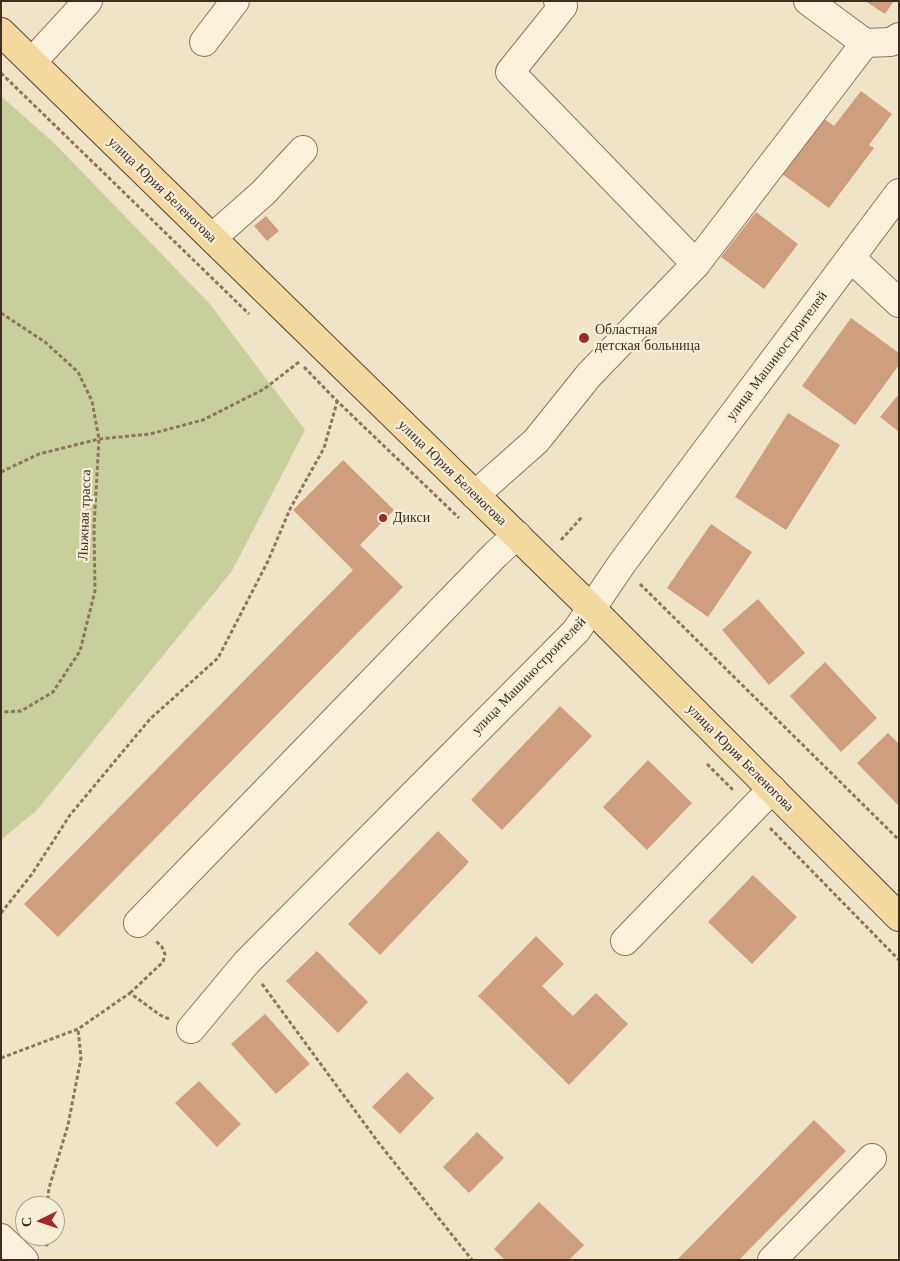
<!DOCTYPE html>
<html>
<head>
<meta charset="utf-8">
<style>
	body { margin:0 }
	#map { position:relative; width:900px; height:1261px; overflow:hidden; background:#f0e4c8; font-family:"Libre Baskerville",serif }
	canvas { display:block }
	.frame { position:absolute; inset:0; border:2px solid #3d2e20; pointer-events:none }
	.north { position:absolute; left:15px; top:1196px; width:50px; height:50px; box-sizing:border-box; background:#f7eed8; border:1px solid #ada18e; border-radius:50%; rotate:266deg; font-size:14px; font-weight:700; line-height:20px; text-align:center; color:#3d2e20 }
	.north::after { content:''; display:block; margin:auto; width:18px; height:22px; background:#9e2a2b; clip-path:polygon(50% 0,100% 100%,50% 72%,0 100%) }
</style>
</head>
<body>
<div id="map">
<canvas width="900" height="1261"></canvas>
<div class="frame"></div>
<div class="north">С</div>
</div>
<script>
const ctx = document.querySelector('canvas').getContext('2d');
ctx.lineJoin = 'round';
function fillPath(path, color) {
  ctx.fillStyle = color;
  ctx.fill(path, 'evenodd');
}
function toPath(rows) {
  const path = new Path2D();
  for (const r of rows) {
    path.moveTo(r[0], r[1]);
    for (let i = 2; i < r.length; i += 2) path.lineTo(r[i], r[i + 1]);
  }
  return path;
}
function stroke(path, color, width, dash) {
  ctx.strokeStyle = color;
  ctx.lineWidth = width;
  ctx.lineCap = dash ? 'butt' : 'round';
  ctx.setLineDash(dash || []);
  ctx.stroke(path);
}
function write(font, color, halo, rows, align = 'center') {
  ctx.font = font + ' "Libre Baskerville",serif';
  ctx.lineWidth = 4.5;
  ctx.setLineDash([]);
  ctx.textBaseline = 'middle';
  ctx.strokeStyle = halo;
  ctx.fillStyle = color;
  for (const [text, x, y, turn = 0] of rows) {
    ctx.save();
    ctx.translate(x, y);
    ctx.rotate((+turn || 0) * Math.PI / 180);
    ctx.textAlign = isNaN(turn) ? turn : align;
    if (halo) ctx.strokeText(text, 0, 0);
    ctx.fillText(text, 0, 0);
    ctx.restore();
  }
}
fillPath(toPath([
	[1,96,54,143,209,303,305,430,232,571,37,810,1,840]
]), '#c9cf9b');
fillPath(toPath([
	[865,1,894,1,885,14],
	[861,91,892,114,869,145,874,148,829,208,782,174,823,118,834,126],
	[756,212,798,244,764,289,721,257],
	[266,216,279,231,267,241,254,226],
	[851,318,899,353,899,365,855,425,802,386],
	[899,394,899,432,880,417],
	[788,413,840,445,786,530,735,497],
	[343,460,394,510,360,545,403,587,58,937,24,904,353,570,293,510],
	[711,524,752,552,708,617,667,588],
	[758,599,805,653,769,685,722,630],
	[825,662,877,718,841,752,790,696],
	[560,706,592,736,502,830,471,800],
	[888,733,899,744,899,806,857,763],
	[648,760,692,803,647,850,603,807],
	[438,831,469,862,380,955,348,924],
	[753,875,797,917,752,964,708,922],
	[536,936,564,964,542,986,573,1016,596,993,628,1024,569,1085,478,996],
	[317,951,368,1002,338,1033,286,981],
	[265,1014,310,1064,276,1094,231,1044],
	[407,1072,434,1098,400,1134,372,1107],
	[199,1081,241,1124,217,1147,175,1103],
	[814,1120,846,1151,739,1260,677,1260],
	[477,1132,504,1158,469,1193,443,1167],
	[539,1202,584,1245,569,1260,505,1260,494,1249]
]), '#cf9f7d');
const minor = toPath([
	[558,1,563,6,510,72,696,264],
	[808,1,865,43],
	[204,42,235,1],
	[32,62,88,1],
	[212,238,263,193,303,150],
	[851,258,899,303],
	[475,495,536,441,589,375,696,264,865,43,891,42,899,37],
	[138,923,496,554,517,535],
	[625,941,772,789],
	[191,1029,247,962,576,631,623,562,899,193],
	[1,1238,24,1260],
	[772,1260,872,1158]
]);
const major = toPath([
	[1,32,592,609,899,917]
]);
stroke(minor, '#8d765c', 30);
stroke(major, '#5b4430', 30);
stroke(toPath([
	[1,73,249,314],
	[1,313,45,342,78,372,92,401,99,439,94,526,95,591,80,651,53,692,21,711,1,712],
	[304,367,337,401,459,518],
	[1,472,39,454,99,439,150,434,203,420,264,389,299,362],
	[561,540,582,517],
	[640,584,899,840],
	[707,764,734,791],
	[770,828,899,960],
	[1,913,32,874,70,815,150,719,218,658,268,561,290,509,324,448,337,402],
	[262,984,378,1142,472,1260],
	[130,993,163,962,165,954,162,947,155,940],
	[1,1058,78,1029,130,993,160,1015,169,1019],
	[47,1206,49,1188,68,1125,81,1058,78,1029],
	[46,1236,47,1248]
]), '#8d765c', 3, [4, 2.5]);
stroke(minor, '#faf1dc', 28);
stroke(major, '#f3d9a0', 28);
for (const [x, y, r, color] of [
	[584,338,6,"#9e2a2b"],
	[383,518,5,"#9e2a2b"]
]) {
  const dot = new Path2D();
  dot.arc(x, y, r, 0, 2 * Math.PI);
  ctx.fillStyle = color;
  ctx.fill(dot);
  stroke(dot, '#f7eed8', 2);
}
write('14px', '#3d2e20', '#f7eed8', [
	["улица Юрия Беленогова",162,190,44],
	["улица Машиностроителей",777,356,-53],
	["улица Юрия Беленогова",452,473,44],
	["Лыжная трасса",85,515,-88],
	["улица Машиностроителей",529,676,-46],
	["улица Юрия Беленогова",740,758,45]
]);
write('14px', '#3d2e20', '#f7eed8', [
	["Областная",595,330],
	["детская больница",595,346],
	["Дикси",393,518]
], 'left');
</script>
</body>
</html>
